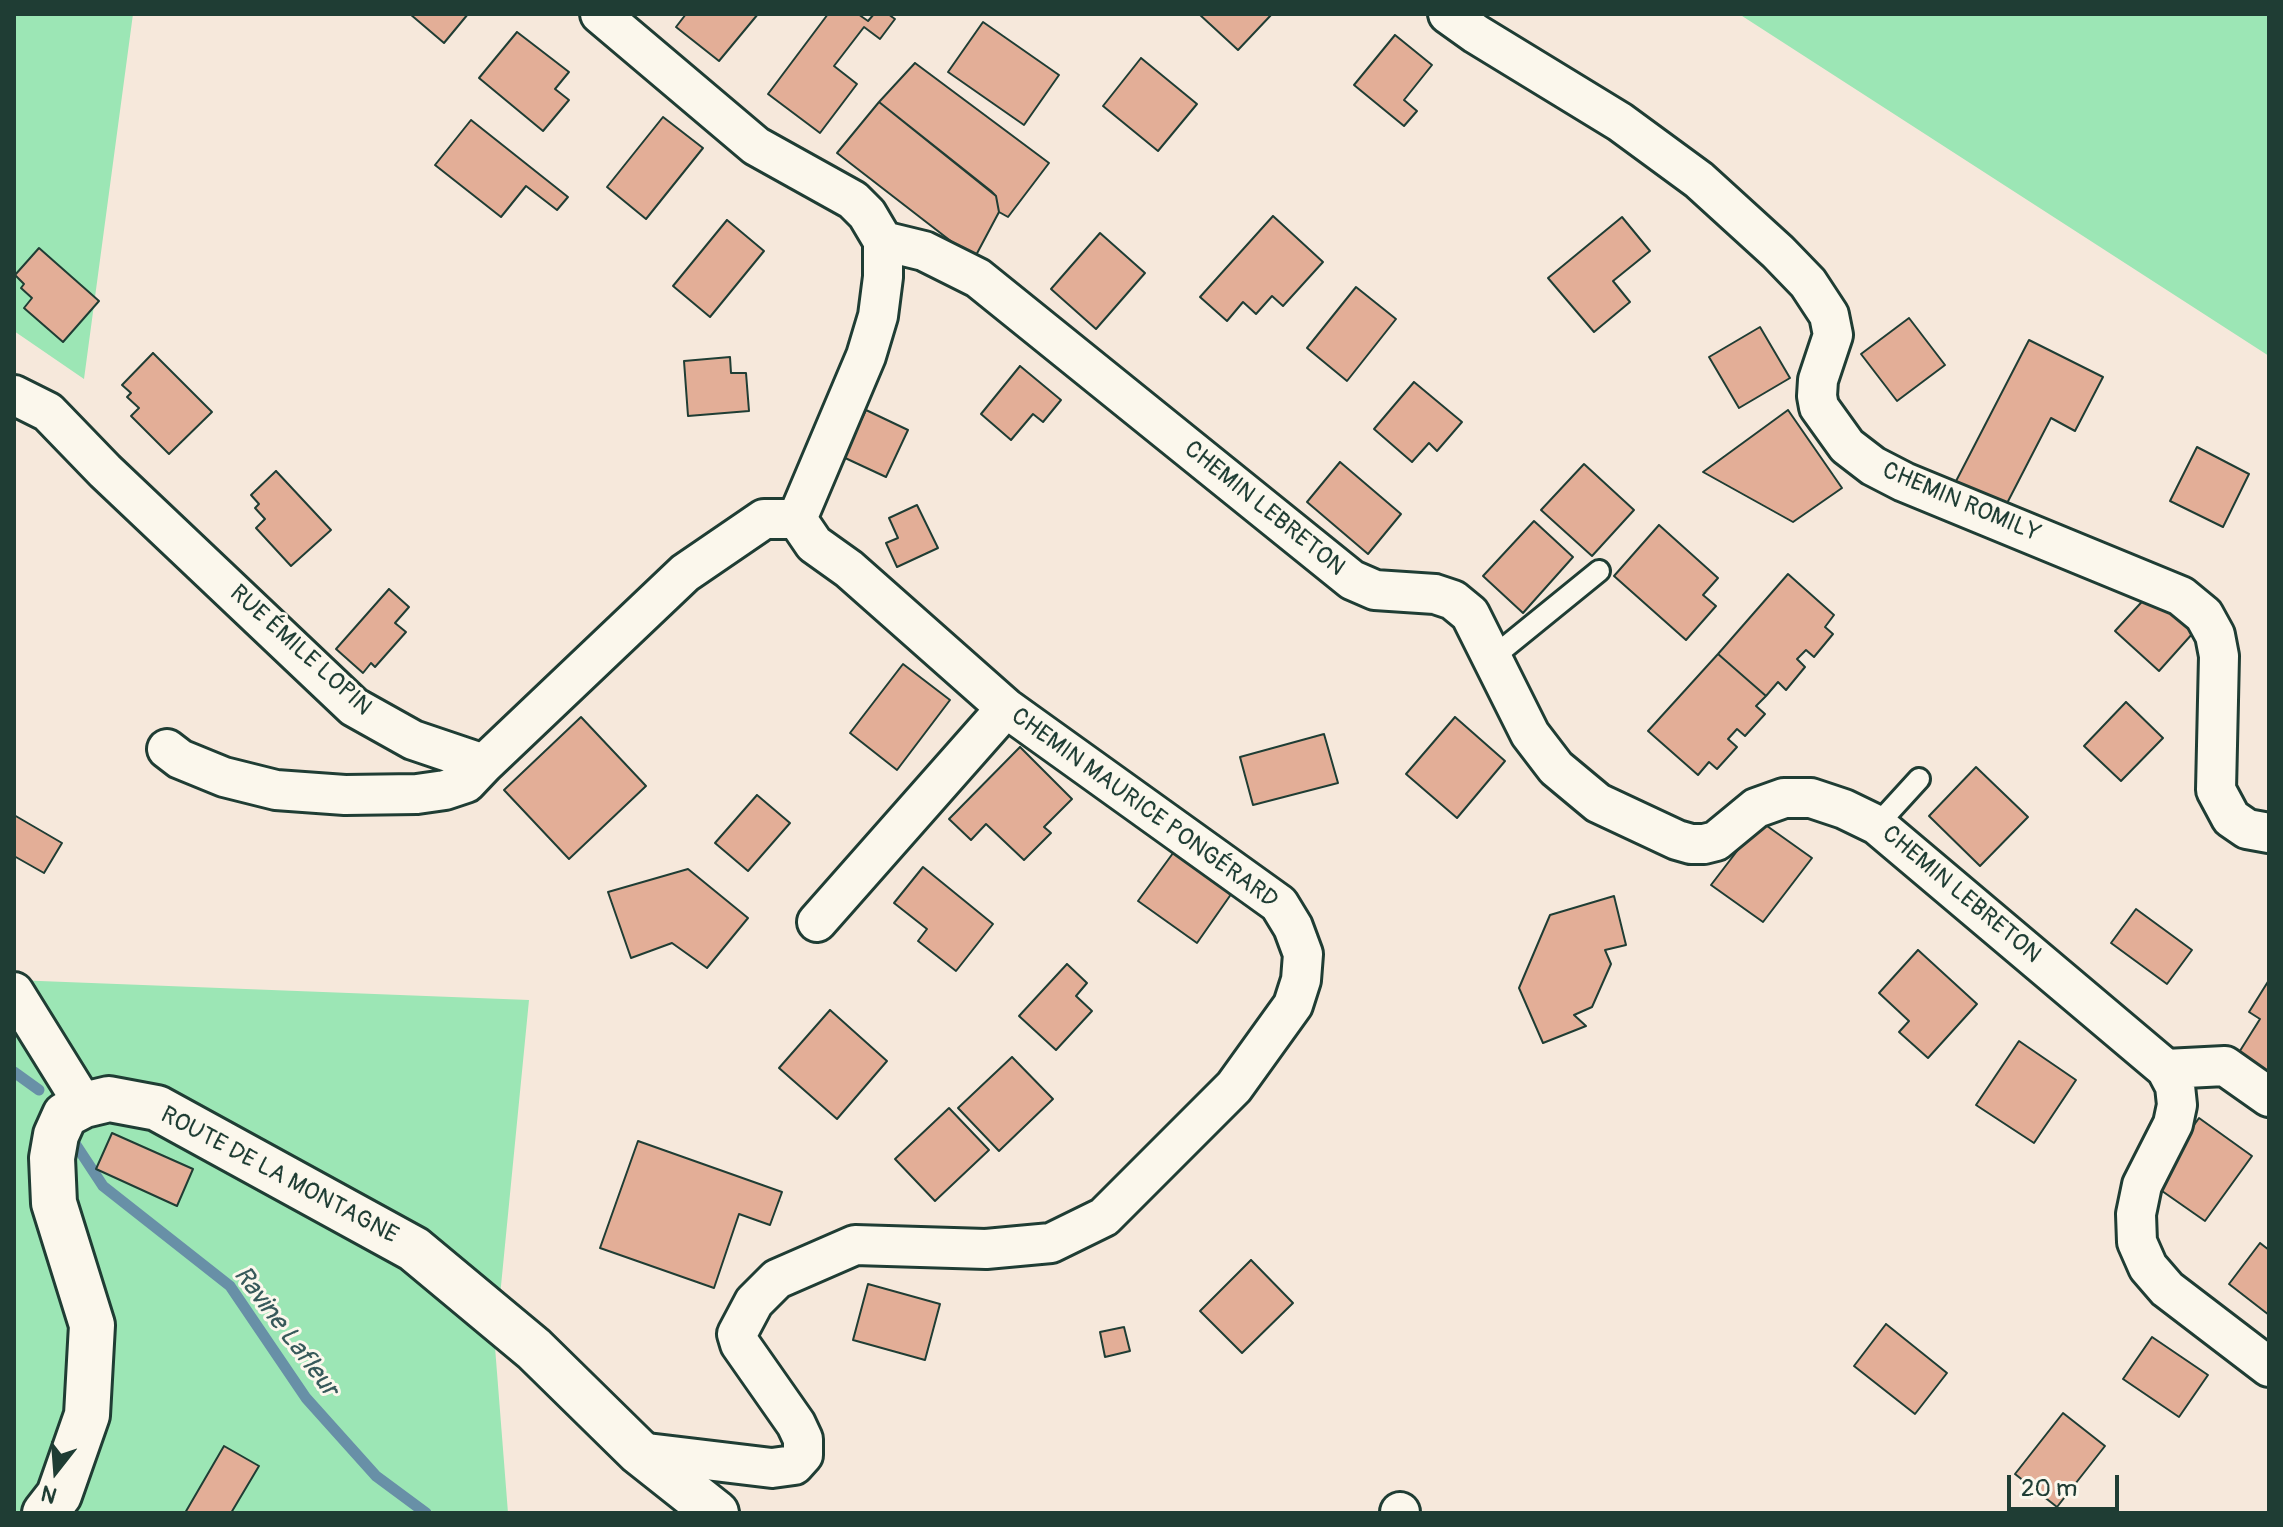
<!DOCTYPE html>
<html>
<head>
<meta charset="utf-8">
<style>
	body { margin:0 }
	#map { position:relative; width:2283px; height:1527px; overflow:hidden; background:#f6e8db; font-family:Pangolin,sans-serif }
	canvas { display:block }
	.frame { position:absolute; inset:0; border:16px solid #1f3d34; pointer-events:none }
	.north { position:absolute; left:16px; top:1431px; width:80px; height:80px; -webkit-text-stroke:6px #fbf7ec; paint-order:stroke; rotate:197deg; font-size:22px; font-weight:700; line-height:32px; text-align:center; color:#1f3d34 }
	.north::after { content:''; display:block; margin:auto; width:28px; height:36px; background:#1f3d34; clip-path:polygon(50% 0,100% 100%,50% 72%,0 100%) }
	.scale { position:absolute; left:2007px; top:1475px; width:112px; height:36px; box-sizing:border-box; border:4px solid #1f3d34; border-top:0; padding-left:10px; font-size:24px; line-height:28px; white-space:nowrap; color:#1f3d34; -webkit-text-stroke:6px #fbf7ec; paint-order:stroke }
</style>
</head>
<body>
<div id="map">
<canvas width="2283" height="1527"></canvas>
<div class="frame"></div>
<div class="north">N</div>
<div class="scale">20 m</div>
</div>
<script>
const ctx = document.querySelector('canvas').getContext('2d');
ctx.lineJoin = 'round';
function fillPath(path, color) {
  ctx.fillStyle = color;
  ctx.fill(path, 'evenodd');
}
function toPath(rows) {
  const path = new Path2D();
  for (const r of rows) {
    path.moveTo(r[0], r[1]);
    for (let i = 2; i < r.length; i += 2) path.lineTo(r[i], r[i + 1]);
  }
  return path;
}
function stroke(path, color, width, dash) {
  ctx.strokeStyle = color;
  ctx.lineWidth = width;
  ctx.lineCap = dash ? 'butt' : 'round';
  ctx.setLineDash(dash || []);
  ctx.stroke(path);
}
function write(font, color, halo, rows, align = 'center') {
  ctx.font = font + ' Pangolin,sans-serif';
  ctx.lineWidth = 6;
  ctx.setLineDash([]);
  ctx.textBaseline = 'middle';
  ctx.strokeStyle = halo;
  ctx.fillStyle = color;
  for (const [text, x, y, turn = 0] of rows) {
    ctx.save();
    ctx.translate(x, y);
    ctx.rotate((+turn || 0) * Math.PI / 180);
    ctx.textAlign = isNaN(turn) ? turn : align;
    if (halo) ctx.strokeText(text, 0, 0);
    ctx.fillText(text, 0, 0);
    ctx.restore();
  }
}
fillPath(toPath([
	[14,14,133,14,84,379,14,331],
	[1739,14,2269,14,2269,356],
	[14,980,529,1000,495,1347,508,1513,14,1513]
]), '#9ce6b5');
stroke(toPath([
	[14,1072,39,1090],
	[76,1145,103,1186,230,1286,306,1398,376,1476,426,1513]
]), '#6890a7', 11);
const building = toPath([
	[410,14,468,14,444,43,410,14],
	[686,14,758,14,719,61,676,27,686,14],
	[828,14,858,14,868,21,874,14,888,14,895,19,880,39,864,27,834,66,857,84,820,133,768,94,828,14],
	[1199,14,1272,14,1238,50,1199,14],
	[983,22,1059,75,1024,125,948,72,983,22],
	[517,32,569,72,555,89,569,100,543,131,479,78,517,32],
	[1395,35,1432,65,1404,100,1417,111,1404,126,1354,85,1395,35],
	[1141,58,1197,104,1158,151,1103,106,1141,58],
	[915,63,1049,163,1008,217,999,212,996,196,991,191,879,102,915,63],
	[879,102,996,196,999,212,974,259,837,153,879,102],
	[663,117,703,148,646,219,607,187,663,117],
	[471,120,568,197,557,210,526,186,501,217,435,165,471,120],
	[1273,216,1323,262,1283,306,1272,296,1256,314,1243,302,1227,321,1200,297,1273,216],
	[1622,217,1650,251,1613,281,1630,302,1594,332,1548,278,1622,217],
	[727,220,764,251,710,317,673,286,727,220],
	[1100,233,1145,273,1096,329,1051,289,1100,233],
	[39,248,99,301,63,342,24,308,32,298,21,288,24,284,15,275,39,248],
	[1356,287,1396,319,1347,381,1307,348,1356,287],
	[1909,318,1945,365,1897,401,1861,354,1909,318],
	[1760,327,1790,378,1739,408,1709,357,1760,327],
	[2029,340,2103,377,2075,431,2051,418,2003,511,1954,485,2029,340],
	[153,353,212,412,169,454,131,416,139,408,127,397,131,393,122,385,153,353],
	[730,357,731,373,746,373,749,411,688,416,684,361,730,357],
	[1020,366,1061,400,1043,422,1033,414,1011,440,981,414,1020,366],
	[1414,382,1462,422,1437,451,1429,443,1412,462,1374,429,1414,382],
	[866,410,908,430,886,477,843,457,866,410],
	[1788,410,1842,488,1793,522,1703,472,1788,410],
	[2197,447,2249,474,2223,527,2170,501,2197,447],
	[1340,462,1401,514,1368,554,1307,502,1340,462],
	[1584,464,1634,510,1592,556,1541,510,1584,464],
	[276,471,331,530,291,566,256,528,265,519,255,508,259,504,251,495,276,471],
	[917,505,938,548,897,567,886,543,898,538,889,518,917,505],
	[1534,521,1573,557,1523,613,1483,576,1534,521],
	[1659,525,1718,578,1703,595,1716,606,1686,640,1614,576,1659,525],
	[1788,574,1834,615,1825,627,1833,634,1814,657,1806,650,1797,659,1805,667,1786,690,1778,682,1766,696,1718,654,1788,574],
	[389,589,409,607,395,623,406,632,375,667,371,663,363,673,336,649,389,589],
	[2150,593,2193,633,2159,671,2115,631,2150,593],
	[1718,654,1766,696,1756,706,1765,714,1745,736,1737,729,1728,739,1737,747,1717,769,1709,762,1698,775,1648,731,1718,654],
	[903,664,950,700,897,770,850,733,903,664],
	[2126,702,2163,738,2121,781,2084,746,2126,702],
	[581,717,646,786,569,859,504,790,581,717],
	[1455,717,1505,761,1457,818,1406,774,1455,717],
	[1324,734,1338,783,1253,805,1240,757,1324,734],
	[1020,747,1072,799,1044,827,1051,833,1024,860,986,824,971,840,949,819,1020,747],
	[1976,767,2028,817,1980,866,1929,816,1976,767],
	[757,795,790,823,748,871,715,843,757,795],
	[14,815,62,843,44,873,14,856,14,815],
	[1760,821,1812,858,1763,922,1711,885,1760,821],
	[1176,849,1234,890,1197,943,1138,901,1176,849],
	[923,867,993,924,956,971,918,941,927,929,894,903,923,867],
	[688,869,748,918,707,968,672,943,631,958,608,892,688,869],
	[1614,896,1626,945,1605,950,1611,964,1592,1007,1574,1015,1586,1026,1543,1043,1519,988,1550,915,1614,896],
	[2136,909,2192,950,2167,984,2111,943,2136,909],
	[1918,950,1977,1004,1928,1058,1899,1032,1909,1021,1879,993,1918,950],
	[1067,964,1087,983,1076,996,1092,1011,1056,1050,1019,1016,1067,964],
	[2269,980,2269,1073,2238,1054,2260,1019,2249,1012,2269,980],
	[830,1010,887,1061,837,1119,779,1068,830,1010],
	[2019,1041,2076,1080,2034,1143,1976,1105,2019,1041],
	[1012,1057,1053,1099,999,1151,958,1108,1012,1057],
	[949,1108,989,1150,935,1201,895,1159,949,1108],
	[2199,1118,2252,1156,2205,1221,2152,1184,2199,1118],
	[112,1133,193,1169,177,1206,96,1169,112,1133],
	[638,1141,782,1192,770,1225,739,1214,714,1288,600,1248,638,1141],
	[2260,1243,2269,1250,2269,1315,2229,1284,2260,1243],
	[1251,1260,1293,1303,1242,1353,1200,1311,1251,1260],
	[868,1284,940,1304,925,1360,853,1340,868,1284],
	[1886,1324,1947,1373,1915,1414,1854,1366,1886,1324],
	[1124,1327,1130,1351,1105,1357,1100,1332,1124,1327],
	[2152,1337,2208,1375,2179,1417,2123,1379,2152,1337],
	[2063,1413,2105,1446,2057,1507,2015,1474,2063,1413],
	[224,1446,259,1466,231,1513,185,1513,224,1446]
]);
fillPath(building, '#e3ae97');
stroke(building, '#1f3d34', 2);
const service = toPath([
	[1492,658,1599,571],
	[1877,825,1919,779]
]);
const minor = toPath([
	[600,14,756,146,853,200,867,214,883,241,883,277,878,316,866,356,797,519],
	[1448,14,1476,34,1620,122,1699,180,1778,252,1808,283,1829,315,1833,335,1818,380,1817,396,1819,407,1847,446,1873,466,1904,482,2181,596,2204,615,2215,635,2219,656,2216,790,2231,818,2247,829,2269,833],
	[883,241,924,251,978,278,1352,580,1375,590,1435,594,1453,600,1470,614,1530,734,1556,768,1598,803,1677,840,1691,844,1704,844,1716,841,1756,808,1784,798,1811,798,1844,809,1877,825,2166,1069,2175,1086,2177,1105,2173,1124,2142,1185,2136,1214,2137,1242,2148,1267,2167,1289,2269,1367],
	[14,395,48,412,105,471,354,707,413,740,484,764,685,573,764,519,797,519],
	[167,749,180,759,224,777,276,790,345,795,417,794,445,790,466,783,484,764],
	[817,922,1006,708],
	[14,992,84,1105],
	[2166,1069,2225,1066,2269,1097],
	[639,1452,772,1468,794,1465,803,1455,803,1439,796,1424,740,1344,737,1334,754,1302,777,1279,855,1245,986,1249,1051,1243,1104,1217,1234,1087,1293,1005,1301,980,1303,954,1293,927,1279,904,1006,708,849,569,814,544,797,519],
	[1400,1513,1400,1512]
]);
const secondary = toPath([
	[45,1513,59,1495,87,1415,92,1325,54,1203,52,1158,56,1135,65,1115,84,1105,109,1099,157,1108,414,1249,534,1349,639,1452,716,1513]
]);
stroke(service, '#1f3d34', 26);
stroke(minor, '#1f3d34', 44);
stroke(secondary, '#1f3d34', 50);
stroke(service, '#fbf7ec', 20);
stroke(minor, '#fbf7ec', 38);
stroke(secondary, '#fbf7ec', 44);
write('24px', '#1f3d34', '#fbf7ec', [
	["CHEMIN ROMILY",1961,503,23],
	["CHEMIN LEBRETON",1264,509,39],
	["RUE ÉMILE LOPIN",300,651,42],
	["CHEMIN MAURICE PONGÉRARD",1144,809,36],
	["CHEMIN LEBRETON",1961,895,40],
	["ROUTE DE LA MONTAGNE",279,1176,28]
]);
write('italic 26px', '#37595a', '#fbf7ec', [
	["Ravine Lafleur",285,1332,53]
]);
</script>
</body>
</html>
